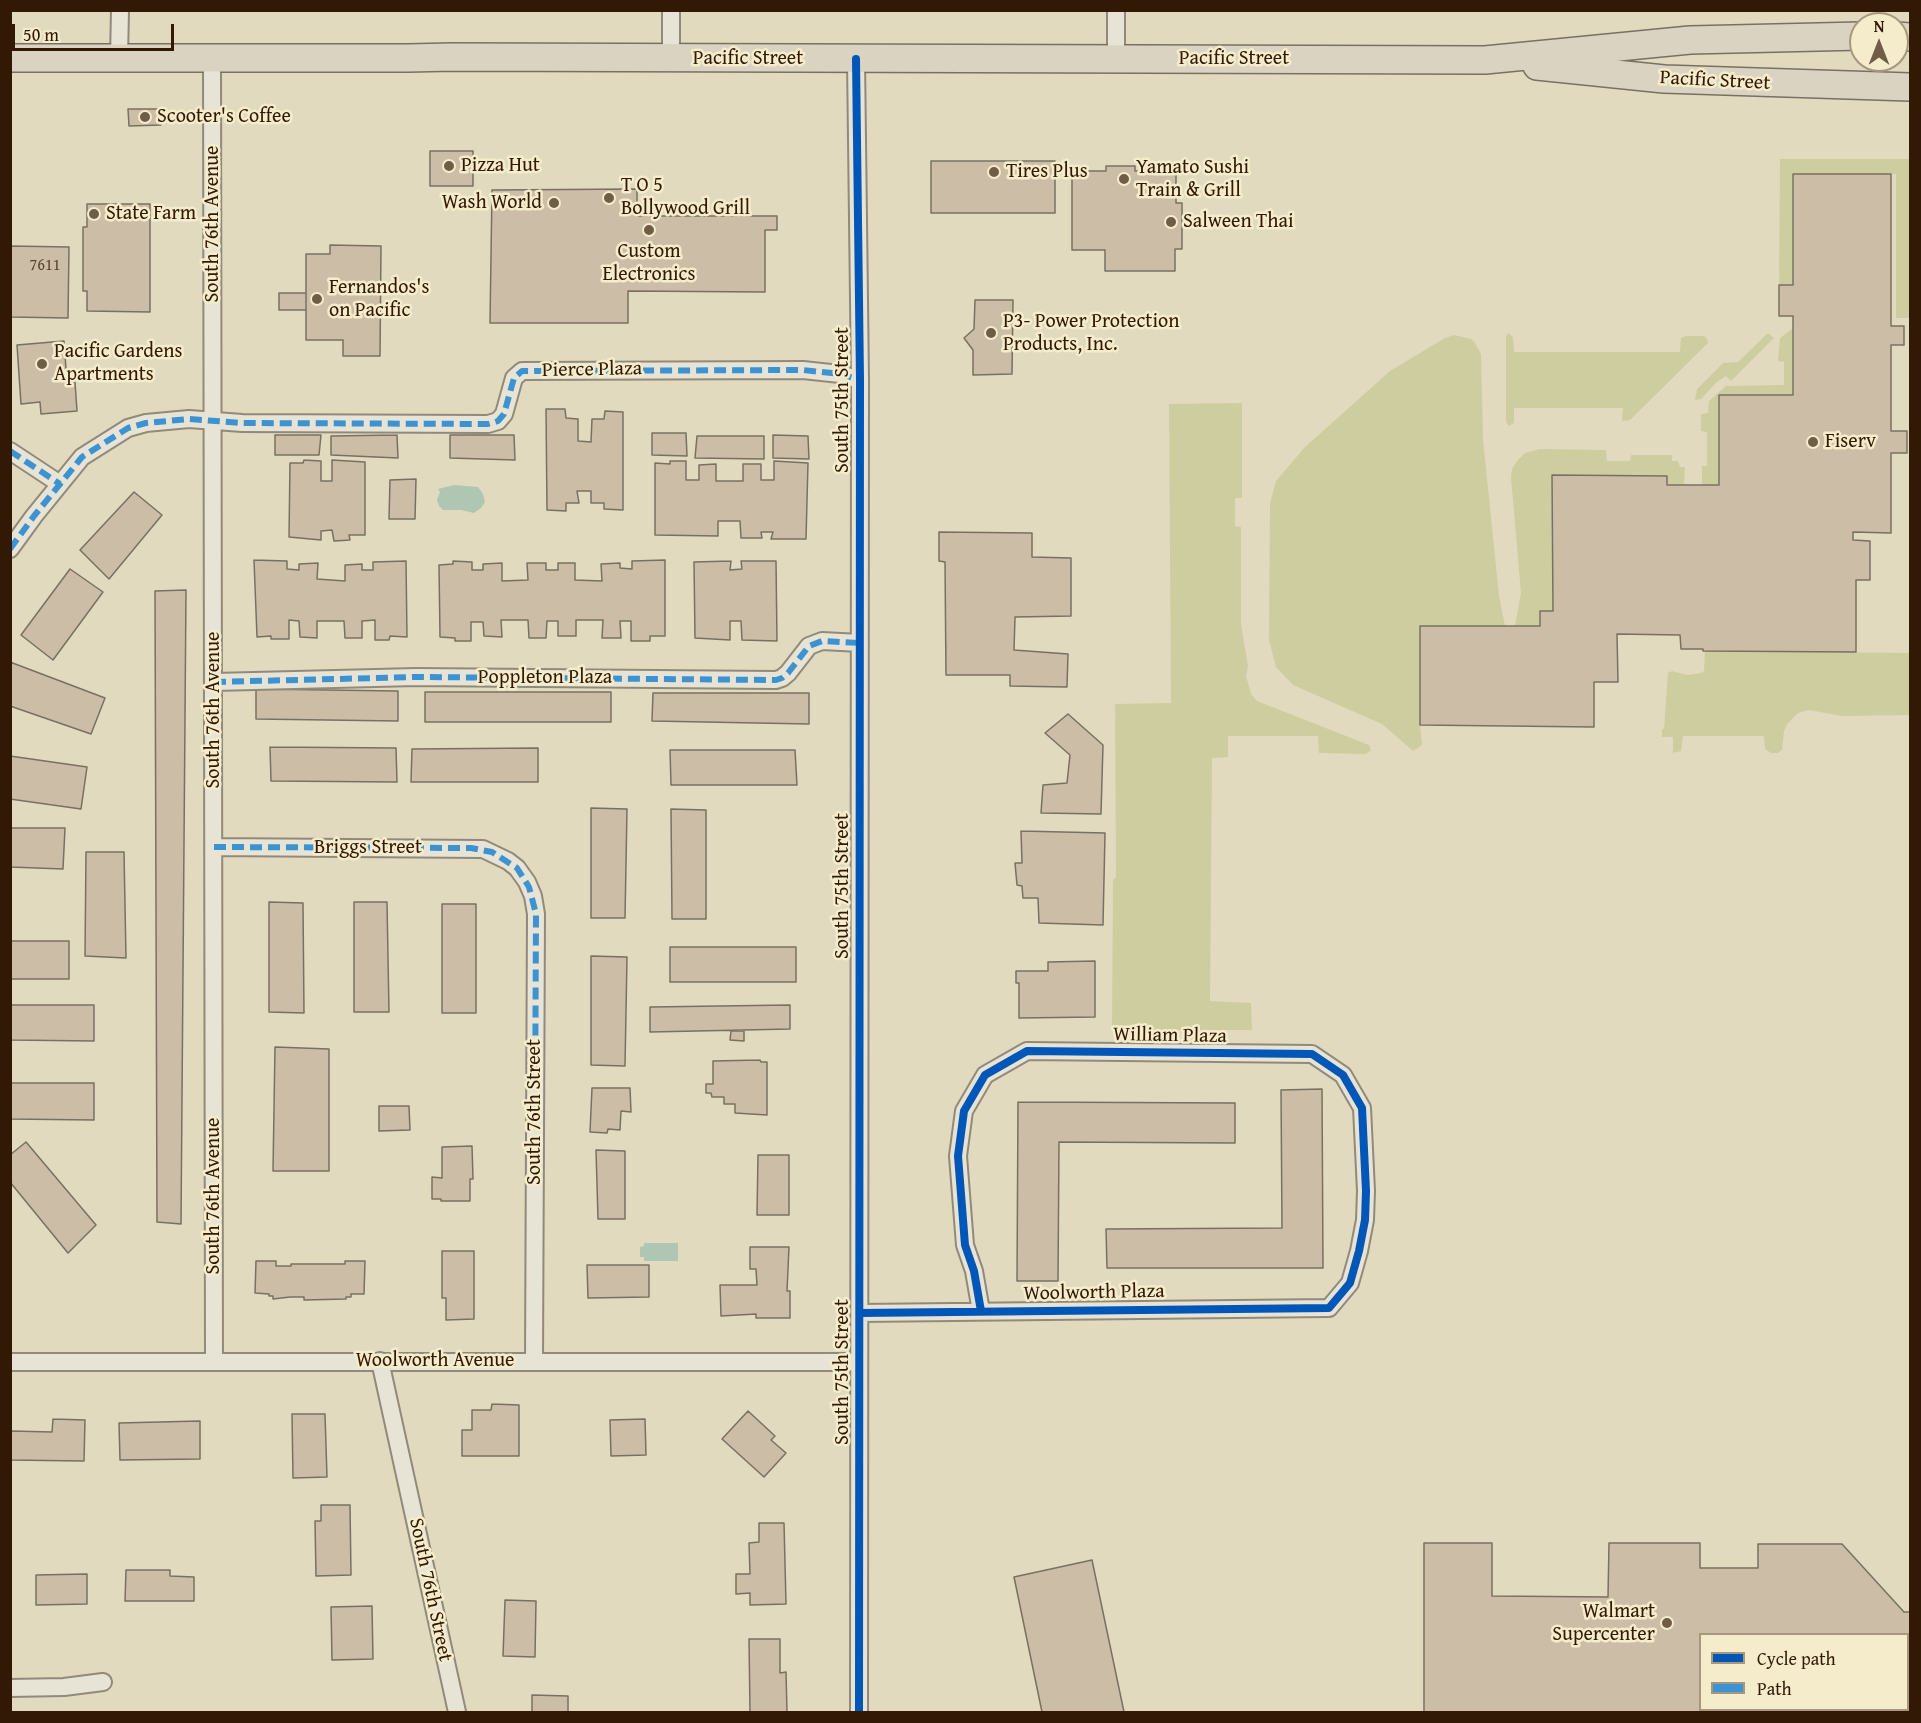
<!DOCTYPE html>
<html>
<head>
<meta charset="utf-8">
<style>
	body { margin:0 }
	#map { position:relative; width:1921px; height:1723px; overflow:hidden; background:#e1dabf; font-family:"Gentium Book Plus",serif }
	canvas { display:block }
	.frame { position:absolute; inset:0; border:12px solid #311906; pointer-events:none }
	.legend { position:absolute; left:1699px; top:1633px; width:210px; height:78px; box-sizing:border-box; background:#f5eccc; border:2px solid #a7987d; margin:0; padding:8px 10px; list-style:none; font-size:18px; color:#311906 }
	.legend li { display:flex; align-items:center; gap:12px; height:30px }
	.legend b { width:30px; border:2px solid #a7987d }
	.north { position:absolute; left:1849px; top:12px; width:60px; height:60px; box-sizing:border-box; background:#f5eccc; border:2px solid #a7987d; border-radius:50%; rotate:0deg; font-size:16px; font-weight:700; line-height:24px; text-align:center; color:#311906 }
	.north::after { content:''; display:block; margin:auto; width:21px; height:27px; background:#6f5d47; clip-path:polygon(50% 0,100% 100%,50% 72%,0 100%) }
	.scale { position:absolute; left:12px; top:24px; width:162px; height:27px; box-sizing:border-box; border:3px solid #311906; border-top:0; padding-left:8px; font-size:18px; line-height:21px; white-space:nowrap; color:#311906; -webkit-text-stroke:4px #f5eccc; paint-order:stroke }
</style>
</head>
<body>
<div id="map">
<canvas width="1921" height="1723"></canvas>
<div class="frame"></div>
<ul class="legend">
<li><b style="height:8px;background:#0057b8"></b>Cycle path</li>
<li><b style="height:8px;background:#3d93d1"></b>Path</li>
</ul>
<div class="north">N</div>
<div class="scale">50 m</div>
</div>
<script>
const ctx = document.querySelector('canvas').getContext('2d');
ctx.lineJoin = 'round';
function fillPath(path, color) {
  ctx.fillStyle = color;
  ctx.fill(path, 'evenodd');
}
function toPath(rows) {
  const path = new Path2D();
  for (const r of rows) {
    path.moveTo(r[0], r[1]);
    for (let i = 2; i < r.length; i += 2) path.lineTo(r[i], r[i + 1]);
  }
  return path;
}
function stroke(path, color, width, dash) {
  ctx.strokeStyle = color;
  ctx.lineWidth = width;
  ctx.lineCap = dash ? 'butt' : 'round';
  ctx.setLineDash(dash || []);
  ctx.stroke(path);
}
function write(font, color, halo, rows, align = 'center') {
  ctx.font = font + ' "Gentium Book Plus",serif';
  ctx.lineWidth = 5;
  ctx.setLineDash([]);
  ctx.textBaseline = 'middle';
  ctx.strokeStyle = halo;
  ctx.fillStyle = color;
  for (const [text, x, y, turn = 0] of rows) {
    ctx.save();
    ctx.translate(x, y);
    ctx.rotate((+turn || 0) * Math.PI / 180);
    ctx.textAlign = isNaN(turn) ? turn : align;
    if (halo) ctx.strokeText(text, 0, 0);
    ctx.fillText(text, 0, 0);
    ctx.restore();
  }
}
fillPath(toPath([
	[1780,159,1910,159,1910,318,1896,318,1896,174,1793,174,1793,285,1779,285],
	[1793,328,1793,395,1719,395,1719,485,1702,485,1702,466,1707,466,1707,432,1701,431,1701,414,1708,413,1709,401,1726,386,1784,385,1784,362,1778,361,1780,338],
	[1508,333,1513,337,1514,352,1680,352,1681,338,1686,336,1704,336,1707,339,1708,343,1630,420,1622,421,1623,408,1514,408,1514,423,1509,426,1506,422,1506,337],
	[1768,333,1774,338,1731,381,1726,376,1717,382,1701,399,1695,400,1697,389,1723,363,1738,362],
	[1454,335,1471,339,1475,343,1481,354,1483,439,1499,596,1505,626,1420,724,1422,745,1413,751,1382,724,1293,685,1276,667,1269,640,1270,503,1276,481,1305,447,1390,371,1445,338],
	[1242,403,1242,498,1235,498,1235,526,1241,527,1241,624,1248,666,1246,676,1251,694,1257,701,1369,745,1371,750,1366,754,1319,753,1318,736,1228,736,1228,757,1212,758,1210,1001,1251,1003,1252,1030,1112,1030,1113,880,1116,877,1115,704,1171,703,1169,404],
	[1540,449,1606,450,1607,461,1630,461,1631,455,1672,455,1672,461,1678,461,1680,467,1685,467,1684,485,1667,485,1667,476,1553,475,1553,611,1540,611,1540,626,1515,626,1521,593,1511,477,1512,469,1517,461,1525,453],
	[1705,651,1910,653,1910,715,1842,716,1809,710,1798,713,1787,724,1784,731,1782,750,1778,753,1771,753,1765,749,1764,736,1683,736,1681,751,1673,753,1673,737,1662,737,1662,729,1664,729,1668,673,1672,671,1687,675,1701,673,1704,671]
]), '#cecda0');
fillPath(toPath([
	[454,485,478,487,483,494,485,502,481,508,474,513,461,510,443,510,439,506,437,500,440,492,438,489],
	[644,1243,678,1243,678,1261,644,1261,644,1257,640,1257,640,1247,644,1246]
]), '#afc6b2');
const building = toPath([
	[128,109,161,109,161,125,129,126,128,109],
	[430,151,473,151,473,186,430,186,430,151],
	[931,161,1055,161,1055,213,931,213,931,161],
	[1146,164,1163,164,1163,171,1176,171,1176,203,1182,203,1182,249,1175,249,1175,271,1105,271,1105,250,1072,250,1072,171,1106,171,1106,166,1135,166,1135,171,1146,171,1146,164],
	[1793,174,1891,174,1891,326,1904,326,1904,345,1891,345,1891,431,1907,431,1907,453,1891,453,1891,533,1853,532,1853,540,1870,541,1870,580,1856,580,1856,652,1703,651,1703,649,1681,649,1680,635,1617,634,1618,682,1594,682,1594,727,1420,725,1420,626,1540,626,1540,611,1553,611,1552,475,1667,476,1667,485,1719,485,1719,395,1793,395,1793,316,1779,316,1779,285,1793,285,1793,174],
	[637,189,637,216,777,216,777,230,765,230,765,292,628,291,628,323,490,323,492,190,637,189],
	[87,204,150,204,150,312,87,311,87,291,83,291,83,227,87,227,87,204],
	[330,245,381,246,380,356,343,356,343,340,306,340,306,254,330,254,330,245],
	[10,246,69,247,68,318,10,317,10,246],
	[279,293,306,293,306,310,279,310,279,293],
	[975,300,1013,300,1012,374,973,375,973,350,964,338,974,329,975,300],
	[64,341,67,383,75,382,77,411,41,414,40,402,21,404,17,345,64,341],
	[546,409,565,409,566,418,578,419,578,441,591,442,592,419,604,419,605,411,623,412,623,510,604,509,604,503,591,503,591,491,577,491,579,503,566,503,566,511,547,510,546,409],
	[652,433,686,433,687,456,652,455,652,433],
	[275,435,321,435,319,455,275,455,275,435],
	[397,435,398,458,331,455,331,436,397,435],
	[450,435,514,435,515,460,450,458,450,435],
	[773,435,808,436,809,459,773,458,773,435],
	[697,436,764,436,764,459,695,458,697,436],
	[304,460,321,461,321,481,332,481,332,460,365,462,365,535,349,535,350,540,334,541,332,530,321,531,321,540,289,537,290,463,303,463,304,460],
	[670,461,686,461,686,480,699,480,699,465,716,464,716,481,743,481,743,464,761,464,761,480,774,480,774,461,808,463,806,539,771,539,773,532,761,532,762,538,741,538,740,521,718,521,718,536,655,535,655,463,670,464,670,461],
	[416,479,415,519,389,519,390,480,416,479],
	[134,492,162,515,109,579,80,550,134,492],
	[939,532,1032,533,1032,557,1071,558,1071,616,1015,617,1014,650,1068,654,1067,687,1010,686,1010,675,946,675,945,562,939,561,939,532],
	[254,560,287,561,287,569,299,570,299,564,318,563,317,579,345,581,345,565,362,564,362,570,373,570,373,562,406,561,407,637,390,636,389,640,375,640,375,620,362,621,362,638,345,638,344,621,317,621,317,638,300,637,299,621,289,620,289,639,271,639,271,636,257,637,254,560],
	[665,560,665,636,650,636,650,641,631,641,631,621,620,621,621,638,602,638,603,620,576,620,576,636,558,636,558,621,547,621,546,638,529,638,528,620,501,620,502,637,484,636,483,622,471,622,471,641,455,641,455,638,440,637,439,565,453,564,453,561,472,562,472,570,483,570,483,564,502,563,502,581,528,580,527,563,546,563,546,570,558,570,558,563,575,563,575,580,602,581,601,564,620,563,620,568,632,569,632,561,665,560],
	[731,561,730,570,742,569,741,561,776,561,777,641,742,640,741,621,730,621,730,640,695,638,694,562,731,561],
	[70,569,103,592,53,660,21,635,70,569],
	[186,590,181,1224,157,1222,155,591,186,590],
	[10,662,105,698,91,734,10,706,10,662],
	[256,689,398,691,398,721,256,719,256,689],
	[425,692,611,692,611,722,425,722,425,692],
	[653,693,809,693,809,724,652,721,653,693],
	[1068,714,1103,745,1101,814,1041,813,1043,785,1067,783,1070,755,1045,733,1068,714],
	[270,747,396,748,397,782,271,781,270,747],
	[538,748,538,782,411,782,412,749,538,748],
	[670,750,795,750,797,785,671,785,670,750],
	[10,756,87,767,81,809,10,799,10,756],
	[591,808,627,809,625,918,591,918,591,808],
	[671,809,706,810,706,919,672,919,671,809],
	[10,828,65,828,63,869,10,867,10,828],
	[1021,831,1105,833,1103,925,1039,923,1038,898,1023,898,1022,886,1017,885,1015,863,1022,863,1021,831],
	[86,852,124,852,126,958,85,956,86,852],
	[269,902,303,903,304,1013,269,1012,269,902],
	[354,902,387,902,389,1012,354,1012,354,902],
	[442,904,476,904,476,1013,442,1013,442,904],
	[10,941,69,941,69,979,10,979,10,941],
	[670,947,796,947,796,982,670,982,670,947],
	[591,956,627,957,625,1066,591,1065,591,956],
	[1095,961,1095,1017,1019,1018,1019,983,1016,983,1016,971,1048,971,1048,962,1095,961],
	[10,1005,94,1005,94,1041,10,1040,10,1005],
	[790,1005,790,1029,650,1032,650,1007,790,1005],
	[731,1031,744,1031,744,1041,730,1040,731,1031],
	[275,1047,329,1049,329,1171,273,1171,275,1047],
	[760,1060,761,1062,767,1062,767,1115,735,1113,735,1104,724,1104,724,1097,712,1097,711,1093,706,1093,706,1084,713,1084,713,1061,760,1060],
	[10,1083,94,1083,94,1120,10,1119,10,1083],
	[592,1088,630,1088,631,1112,621,1111,620,1130,608,1129,607,1133,590,1132,592,1088],
	[1322,1089,1323,1268,1107,1268,1106,1229,1282,1228,1281,1090,1322,1089],
	[1018,1102,1235,1103,1235,1143,1059,1142,1058,1281,1017,1281,1018,1102],
	[379,1106,409,1106,410,1130,379,1131,379,1106],
	[26,1142,96,1225,68,1253,10,1182,10,1155,26,1142],
	[472,1146,473,1179,470,1179,470,1201,441,1201,441,1199,432,1199,432,1177,442,1178,442,1147,472,1146],
	[596,1150,625,1151,625,1219,598,1219,596,1150],
	[758,1155,789,1155,789,1215,757,1215,758,1155],
	[750,1247,789,1247,787,1291,790,1291,790,1318,756,1318,756,1314,721,1316,720,1285,757,1285,756,1269,750,1269,750,1247],
	[442,1251,474,1251,474,1319,446,1320,446,1298,442,1298,442,1251],
	[256,1261,276,1261,276,1266,291,1266,291,1264,345,1264,345,1261,365,1261,364,1294,351,1294,351,1297,346,1297,346,1299,304,1300,304,1297,290,1297,273,1299,273,1296,269,1296,269,1294,255,1293,256,1261],
	[587,1265,649,1265,649,1297,588,1298,587,1265],
	[492,1404,519,1405,519,1456,462,1456,462,1430,472,1430,472,1410,491,1410,492,1404],
	[748,1411,775,1436,771,1440,786,1453,764,1477,722,1439,748,1411],
	[292,1414,325,1414,327,1477,293,1478,292,1414],
	[53,1419,85,1420,84,1461,10,1460,11,1431,52,1432,53,1419],
	[645,1419,646,1455,611,1456,610,1420,645,1419],
	[200,1421,200,1459,120,1460,119,1423,200,1421],
	[321,1505,350,1505,351,1575,316,1576,315,1521,321,1521,321,1505],
	[759,1523,784,1523,786,1604,750,1605,750,1593,736,1594,736,1574,750,1574,749,1543,759,1542,759,1523],
	[1424,1543,1492,1543,1492,1596,1608,1597,1609,1543,1700,1543,1700,1568,1758,1568,1758,1544,1842,1544,1904,1612,1910,1612,1910,1712,1424,1712,1424,1543],
	[1700,1634,1908,1634,1908,1710,1700,1710,1700,1634],
	[1092,1560,1124,1712,1042,1712,1014,1577,1092,1560],
	[126,1570,170,1570,170,1576,194,1577,194,1601,125,1601,126,1570],
	[87,1574,87,1604,36,1605,36,1575,87,1574],
	[505,1600,536,1601,535,1657,503,1656,505,1600],
	[372,1606,373,1659,332,1660,331,1607,372,1606],
	[749,1639,780,1639,780,1673,786,1672,787,1712,750,1712,749,1639],
	[532,1695,568,1696,568,1712,532,1712,532,1695]
]);
fillPath(building, '#ccbda7');
stroke(building, '#787161', 1.5);
const street = toPath([
	[1116,10,1116,59],
	[119,58,120,10],
	[212,58,214,1361],
	[671,58,671,10],
	[856,59,860,380,859,1712],
	[10,451,60,484],
	[10,549,34,516,82,457,128,428,146,423,189,419,242,423,488,424,498,421,504,414,514,378,522,371,803,370,840,374,860,380],
	[214,682,416,677,776,680,782,678,788,673,809,646,822,641,860,643],
	[214,847,483,849,508,861,517,868,527,882,533,896,536,914,534,1361],
	[860,1313,1329,1308,1350,1283,1359,1251,1365,1220,1366,1191,1362,1108,1343,1075,1312,1054,1027,1051,985,1075,964,1111,958,1156,965,1245,974,1271,981,1311],
	[380,1361,457,1712],
	[10,1362,859,1362],
	[10,1688,64,1687,103,1682]
]);
const primary = toPath([
	[1897,36,1910,37],
	[10,58,408,58,452,57,1485,60,1690,40,1861,36],
	[1537,66,1664,79,1910,87]
]);
stroke(street, '#928a79', 20);
stroke(primary, '#787161', 30);
stroke(street, '#e7e3d5', 16);
stroke(primary, '#dad3c1', 27);
stroke(toPath([
	[10,451,60,484],
	[10,549,34,516,82,457,128,428,146,423,189,419,242,423,488,424,498,421,504,414,514,378,522,371,803,370,840,374,860,380],
	[214,682,416,677,776,680,782,678,788,673,809,646,822,641,860,643],
	[214,847,471,848,492,852,517,868,529,887,536,914,535,1121]
]), '#3d93d1', 6, [12, 6]);
stroke(toPath([
	[856,59,860,380,859,1712],
	[860,1313,1329,1308,1350,1283,1359,1251,1365,1220,1366,1191,1362,1108,1343,1075,1312,1054,1027,1051,985,1075,964,1111,958,1156,965,1245,974,1271,981,1311]
]), '#0057b8', 8);
for (const [x, y, r, color] of [
	[145,117,6,"#6f5d47"],
	[449,166,6,"#6f5d47"],
	[994,172,6,"#6f5d47"],
	[1124,179,6,"#6f5d47"],
	[609,198,6,"#6f5d47"],
	[554,203,6,"#6f5d47"],
	[94,214,6,"#6f5d47"],
	[1171,222,6,"#6f5d47"],
	[649,230,6,"#6f5d47"],
	[317,299,6,"#6f5d47"],
	[991,333,6,"#6f5d47"],
	[42,364,6,"#6f5d47"],
	[1813,442,6,"#6f5d47"],
	[1667,1623,6,"#6f5d47"]
]) {
  const dot = new Path2D();
  dot.arc(x, y, r, 0, 2 * Math.PI);
  ctx.fillStyle = color;
  ctx.fill(dot);
  stroke(dot, '#f5eccc', 2);
}
write('16px', '#58422e', null, [
	["7611",45,266]
]);
write('20px', '#311906', '#f5eccc', [
	["Pacific Street",748,59],
	["Pacific Street",1234,59],
	["Pacific Street",1715,81,3],
	["South 76th Avenue",213,224,-90],
	["Pierce Plaza",592,370,-1],
	["South 75th Street",843,400,-90],
	["Poppleton Plaza",545,678],
	["South 76th Avenue",214,710,-90],
	["Briggs Street",368,848],
	["South 75th Street",843,886,-90],
	["William Plaza",1170,1036,1],
	["South 76th Street",535,1112,-90],
	["South 76th Avenue",214,1196,-90],
	["Woolworth Plaza",1094,1293,-1],
	["Woolworth Avenue",435,1361],
	["South 75th Street",843,1372,-90],
	["South 76th Street",430,1590,78]
]);
write('20px', '#311906', '#f5eccc', [
	["Scooter's Coffee",157,117],
	["Pizza Hut",461,166],
	["Yamato Sushi",1136,168],
	["Train & Grill",1136,191],
	["Tires Plus",1006,172],
	["T O 5",621,186],
	["Bollywood Grill",621,209],
	["Wash World",542,203,"right"],
	["State Farm",106,214],
	["Salween Thai",1183,222],
	["Custom",649,252,"center"],
	["Electronics",649,275,"center"],
	["Fernandos's",329,288],
	["on Pacific",329,311],
	["P3- Power Protection",1003,322],
	["Products, Inc.",1003,345],
	["Pacific Gardens",54,352],
	["Apartments",54,375],
	["Fiserv",1825,442],
	["Walmart",1655,1612,"right"],
	["Supercenter",1655,1635,"right"]
], 'left');
</script>
</body>
</html>
